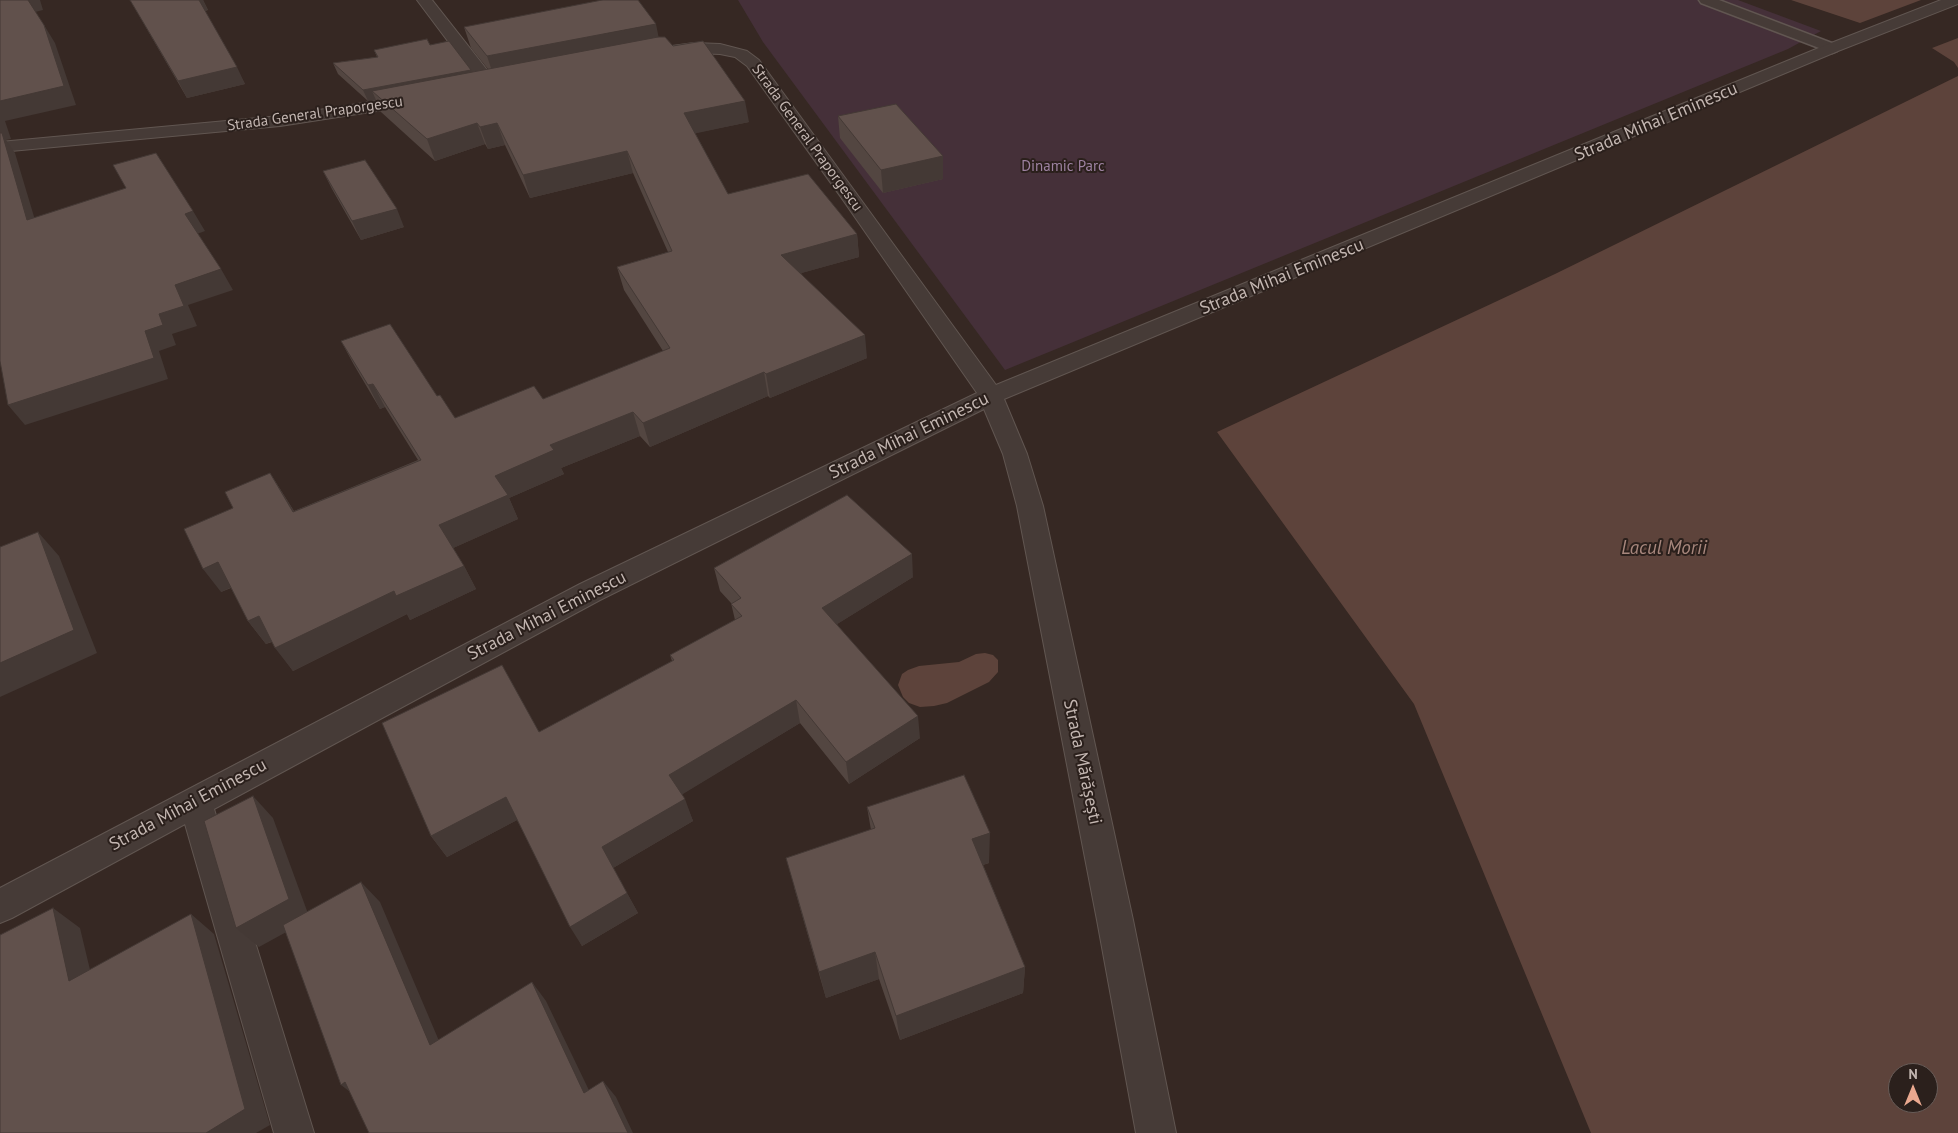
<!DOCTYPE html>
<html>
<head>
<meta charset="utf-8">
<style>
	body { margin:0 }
	#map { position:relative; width:1958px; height:1133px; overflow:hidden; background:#362823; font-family:"PT Sans",sans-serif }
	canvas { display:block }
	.north { position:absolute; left:1888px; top:1063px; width:50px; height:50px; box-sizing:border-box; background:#2b201c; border:1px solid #685c58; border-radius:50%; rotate:0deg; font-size:14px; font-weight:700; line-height:20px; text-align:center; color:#c3b6b1 }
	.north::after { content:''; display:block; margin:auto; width:18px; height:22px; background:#eaa88f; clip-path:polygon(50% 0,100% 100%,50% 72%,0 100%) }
</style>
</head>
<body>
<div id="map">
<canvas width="1958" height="1133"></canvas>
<div class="north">N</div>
</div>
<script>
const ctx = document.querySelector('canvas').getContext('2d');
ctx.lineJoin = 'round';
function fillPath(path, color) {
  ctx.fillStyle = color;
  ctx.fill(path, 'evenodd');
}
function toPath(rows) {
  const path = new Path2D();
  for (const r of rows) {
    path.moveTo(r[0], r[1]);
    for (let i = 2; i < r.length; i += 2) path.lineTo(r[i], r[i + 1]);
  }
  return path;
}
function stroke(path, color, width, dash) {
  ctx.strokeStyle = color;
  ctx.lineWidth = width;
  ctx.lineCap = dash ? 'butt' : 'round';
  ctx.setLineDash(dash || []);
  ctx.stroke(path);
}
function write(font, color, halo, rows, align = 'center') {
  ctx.font = font + ' "PT Sans",sans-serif';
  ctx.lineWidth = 4;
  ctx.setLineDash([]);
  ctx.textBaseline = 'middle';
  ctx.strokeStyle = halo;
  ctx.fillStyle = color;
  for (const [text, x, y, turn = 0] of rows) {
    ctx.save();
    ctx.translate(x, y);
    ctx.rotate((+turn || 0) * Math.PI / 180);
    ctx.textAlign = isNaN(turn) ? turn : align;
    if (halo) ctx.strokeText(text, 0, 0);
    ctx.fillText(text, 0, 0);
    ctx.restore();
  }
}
fillPath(toPath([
	[738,0,1738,0,1821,31,1788,49,1005,370,763,42]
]), '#453039');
fillPath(toPath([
	[1791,0,1921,0,1860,23],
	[1958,38,1958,68,1954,62,1932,48],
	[1958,76,1958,1133,1591,1133,1414,704,1217,432,1555,274],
	[1898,1073,1928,1073,1928,1103,1898,1103],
	[985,653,993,655,998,660,998,672,989,682,947,703,934,706,920,707,909,703,903,697,898,685,902,674,908,670,919,666,959,662,976,654]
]), '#5d433b');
const lane = toPath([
	[1699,0,1719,0,1837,45,1840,48,1837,51,1832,53,1827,51,1701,3,1699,0]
]);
const street = toPath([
	[417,0,432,0,495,80,497,84,495,88,483,88,417,0],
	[1941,0,1958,0,1958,4,1838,51,1004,399,1027,454,1043,506,1133,920,1176,1133,1136,1133,1097,920,1017,506,1003,454,984,409,600,600,214,809,314,1133,274,1133,185,824,12,918,0,923,0,888,580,584,977,393,843,200,747,66,735,57,720,54,694,53,671,55,665,53,663,50,665,47,694,43,720,44,747,51,759,60,996,385,1826,45,1941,0],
	[416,95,422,96,425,100,422,104,280,126,0,152,0,142,280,116,416,95]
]);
stroke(lane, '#615651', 3);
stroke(street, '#615651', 2);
fillPath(lane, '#463b37');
fillPath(street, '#463b37');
fillPath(toPath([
	[130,0,203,0,208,10,205,11,245,84,187,98],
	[464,27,659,37,673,46,749,122,695,133,728,194,857,234,859,257,801,273,867,358,770,398,768,396,650,447,640,436,561,468,564,474,509,498,518,519,453,548,464,566,476,589,410,620,407,614,293,671,272,642,266,644,248,621,231,588,221,592,233,508,270,473,294,511,418,460,385,407,380,409,354,365,341,341,437,396,455,418,543,399,663,351,624,290,617,267,668,252,633,173,530,198,505,145,488,149,485,144,435,161,381,112,376,100,368,101,338,74,333,63,377,57,374,50,430,45,472,72,488,69,471,48],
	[838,116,943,156,943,179,883,193,840,138],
	[323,171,404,227,361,240,332,189],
	[714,568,913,577,837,624,920,738,849,784,800,723,682,794,693,821,613,868,638,913,582,946,517,820,447,857,431,836,539,732,672,661,670,655,735,620,731,603,720,591],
	[867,807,989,863,983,865,1025,967,1023,993,900,1040,879,979,826,998,794,887,871,830]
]), '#534641');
fillPath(toPath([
	[28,0,40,0,43,10,35,12],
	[199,0,203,0,208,10,204,11],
	[656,24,660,44,494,77,487,56],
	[44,25,55,43,76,105,5,121,11,139,6,140,15,153,41,240,27,220,0,142,0,101],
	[237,67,245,84,187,98,178,81],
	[471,70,475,81,372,91,376,100,368,101,363,90],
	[745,101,749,122,688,135,684,113],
	[477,123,485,144,435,161,427,139],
	[497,123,505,145,488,149,480,127],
	[627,151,633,173,530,198,523,175],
	[943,156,943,179,883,193,881,170],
	[397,209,404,227,361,240,352,221],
	[193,211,205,231,197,234,185,214],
	[857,234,859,257,784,278,781,255],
	[221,269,233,290,188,305,197,326,172,334,176,345,159,351,168,379,25,425,8,405,145,331,159,314,175,285],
	[865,335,867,358,770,398,766,374],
	[764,372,768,396,650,447,643,423],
	[373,384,385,407,380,409,368,385],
	[633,412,640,436,561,468,564,474,509,498,518,519,451,549,439,525,495,476,550,445],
	[270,473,285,497,308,535,293,512],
	[38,532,59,556,97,653,0,697,0,663],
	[912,554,913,577,826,631,822,608],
	[218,562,236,585,221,592,203,569],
	[464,566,476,589,410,620,407,614,293,671,275,648,394,591],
	[259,616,277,639,266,644,248,621],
	[796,700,800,723,678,797,669,775],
	[918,716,920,738,849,784,846,762],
	[253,796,273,818,310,919,259,947,236,928],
	[506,797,519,819,447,857,431,836],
	[685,799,693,821,613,868,602,847],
	[990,833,989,863,972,868,972,839],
	[361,882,380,902,448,1062,430,1045],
	[627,893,638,913,582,946,570,927],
	[53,908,80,928,97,999,69,981],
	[191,914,214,934,270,1125,256,1133,206,1133],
	[875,952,879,979,826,998,819,972],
	[1025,967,1023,993,900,1040,896,1016],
	[532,982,546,1001,598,1109,584,1093],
	[603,1081,616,1097,633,1133,628,1133],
	[345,1082,362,1101,341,1085]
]), '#443935');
const building = toPath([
	[0,0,28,0,44,25,64,86,0,101,0,0],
	[130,0,199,0,237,67,178,81,130,0],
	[602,0,638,0,656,24,487,56,464,27,602,0],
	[658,37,665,37,673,46,703,41,745,101,684,113,728,194,808,174,857,234,781,255,865,335,766,374,764,372,643,423,633,412,550,445,554,450,495,476,508,495,439,525,464,566,396,596,394,591,275,648,259,616,248,621,218,562,203,569,184,529,233,508,225,492,270,473,293,512,421,460,373,384,368,385,341,341,390,324,437,396,440,395,455,418,534,386,543,399,670,348,617,267,672,251,627,151,523,175,497,123,480,127,477,123,427,139,372,91,658,37],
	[427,39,430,45,449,41,471,70,363,90,333,63,378,57,374,50,427,39],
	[896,104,943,156,881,170,838,116,896,104],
	[0,133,2,133,27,220,126,188,113,165,156,153,193,211,185,214,221,269,175,285,184,306,159,314,163,325,145,331,154,358,8,405,0,361,0,133],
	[365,160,397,209,352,221,323,171,365,160],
	[847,495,912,554,822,608,918,716,846,762,796,700,669,775,685,799,602,847,627,893,570,927,506,797,431,836,382,723,502,665,539,732,674,660,670,655,742,616,731,604,741,598,714,568,847,495],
	[38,532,74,630,0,663,0,547,38,532],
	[964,775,990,833,972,839,1025,967,896,1016,875,952,819,972,786,858,875,828,867,807,964,775],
	[253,796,289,899,236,928,204,821,253,796],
	[361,882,430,1045,532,982,584,1093,603,1081,628,1133,369,1133,345,1082,341,1085,283,925,361,882],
	[53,908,69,981,191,914,245,1109,206,1133,0,1133,0,935,53,908]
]);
fillPath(building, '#61514c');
stroke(building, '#443935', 1);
write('15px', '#c3b6b1', '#2b201c', [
	["Strada General Praporgescu",315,114,-8],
	["Strada General Praporgescu",807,138,54]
]);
write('15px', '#9d82a1', '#2b201c', [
	["Dinamic Parc",1063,167]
]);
write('18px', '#c3b6b1', '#2b201c', [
	["Strada Mihai Eminescu",1656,122,-23],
	["Strada Mihai Eminescu",1282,277,-22],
	["Strada Mihai Eminescu",909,436,-26],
	["Strada Mihai Eminescu",547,616,-27],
	["Strada Mărășești",1082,762,78],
	["Strada Mihai Eminescu",188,805,-28]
]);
write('italic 19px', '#a8877d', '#2b201c', [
	["Lacul Morii",1664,549]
]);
</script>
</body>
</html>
